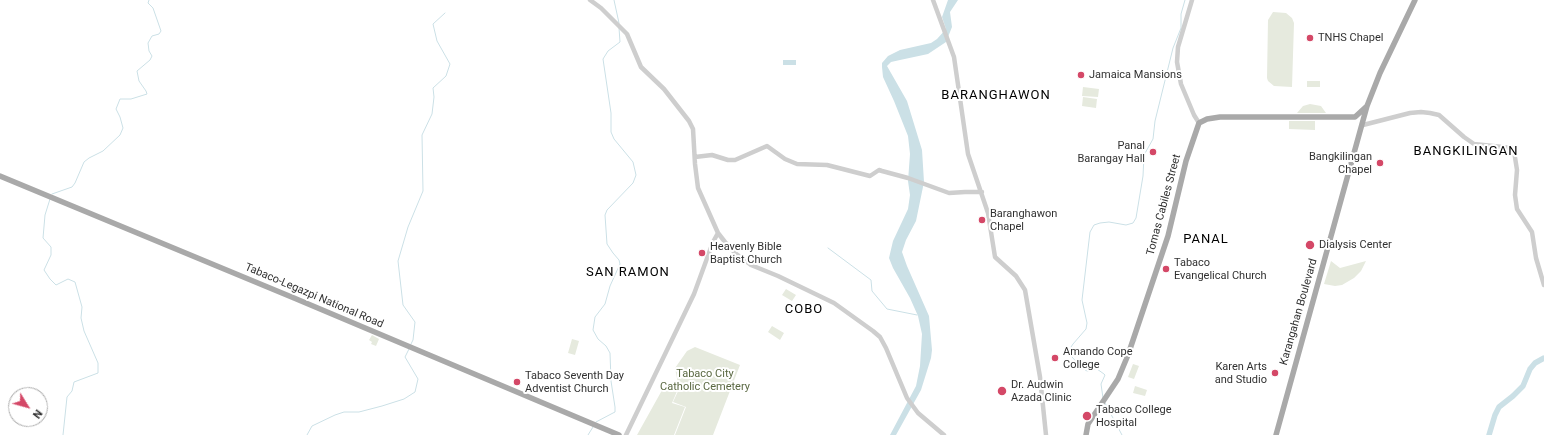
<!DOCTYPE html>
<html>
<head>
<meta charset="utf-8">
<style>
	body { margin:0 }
	#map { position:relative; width:1544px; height:435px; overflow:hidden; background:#fff; font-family:Roboto,sans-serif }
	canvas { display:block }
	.north { position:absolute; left:8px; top:387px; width:40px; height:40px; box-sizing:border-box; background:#fff; border:1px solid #adadad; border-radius:50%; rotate:127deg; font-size:11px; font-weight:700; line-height:16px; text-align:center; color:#313131 }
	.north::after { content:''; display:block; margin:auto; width:14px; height:18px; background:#d44867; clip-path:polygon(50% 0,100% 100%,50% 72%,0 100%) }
</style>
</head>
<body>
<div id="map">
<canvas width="1544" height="435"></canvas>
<div class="north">N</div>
</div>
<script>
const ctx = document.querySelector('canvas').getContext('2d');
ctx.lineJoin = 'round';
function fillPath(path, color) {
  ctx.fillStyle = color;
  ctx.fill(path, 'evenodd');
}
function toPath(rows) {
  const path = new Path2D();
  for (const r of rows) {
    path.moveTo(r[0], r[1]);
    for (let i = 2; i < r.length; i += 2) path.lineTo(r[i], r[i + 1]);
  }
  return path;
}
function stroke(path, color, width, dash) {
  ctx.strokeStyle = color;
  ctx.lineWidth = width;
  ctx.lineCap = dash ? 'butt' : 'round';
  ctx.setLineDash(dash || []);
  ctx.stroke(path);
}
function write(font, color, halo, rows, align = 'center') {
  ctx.font = font + ' Roboto,sans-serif';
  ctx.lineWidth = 4;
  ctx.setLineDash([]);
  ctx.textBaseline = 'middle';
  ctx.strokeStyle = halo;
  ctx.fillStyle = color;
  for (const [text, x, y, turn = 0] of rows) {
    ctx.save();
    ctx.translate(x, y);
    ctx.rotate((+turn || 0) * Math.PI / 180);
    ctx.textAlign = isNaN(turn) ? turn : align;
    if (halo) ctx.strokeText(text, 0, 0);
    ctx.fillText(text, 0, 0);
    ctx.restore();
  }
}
fillPath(toPath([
	[1273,12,1286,13,1292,18,1294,23,1292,87,1274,86,1268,81,1267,78,1268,20],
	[1307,81,1320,81,1320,87,1307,87],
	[1083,87,1099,89,1098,97,1082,96],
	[1083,97,1097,99,1096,108,1082,106],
	[1310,104,1321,106,1326,113,1297,113,1303,106],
	[1289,121,1315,121,1315,130,1289,129],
	[1331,261,1340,268,1366,261,1361,271,1354,278,1342,285,1335,286,1324,284],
	[786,289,796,295,792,301,782,295],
	[772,326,784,333,780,340,768,332],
	[372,335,379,339,376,346,371,344,372,342,369,340],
	[572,339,579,341,575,355,568,353],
	[695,347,740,365,713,435,675,435,686,407,673,402,679,389,675,368,687,351],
	[1133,364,1139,366,1134,379,1128,377],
	[666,383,678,389,672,403,685,407,674,435,637,435],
	[1135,386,1147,390,1145,396,1133,393]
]), '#e6eade');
fillPath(toPath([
	[948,0,958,0,950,12,952,27,946,42,928,54,900,60,891,62,887,66,907,101,922,150,924,182,916,221,906,240,902,252,907,266,929,316,932,350,931,358,921,390,896,435,890,435,916,386,920,366,922,334,918,316,910,298,893,268,889,258,893,241,908,209,910,195,908,181,910,154,908,136,894,101,883,77,882,67,882,63,888,56,900,50,931,43,937,39,946,29,942,17],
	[783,60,796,60,796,65,783,65]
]), '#cbe0e6');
stroke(toPath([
	[614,0,619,23],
	[52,194,72,187,75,183,84,162,89,158,103,151,120,135,123,128,120,117,116,109,120,99,131,99,147,94,146,91,139,81,137,71,150,60,152,56,149,51,148,43,152,36,159,34,161,31,153,8,148,3,149,0],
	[50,199,45,215,43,238,51,247,51,255,44,270,50,279,56,285,68,279,75,282,82,307,81,318,84,331,98,363,98,373,74,382,72,391,67,397,63,435],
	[828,248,871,280,872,291,887,309,917,315],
	[411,344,413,340,415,322,403,305,398,261,408,227,423,191,422,135,432,114,434,97,433,88,446,76,450,64,437,41,433,24,445,13],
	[1103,398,1101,384,1105,375,1104,374,1097,369,1087,371,1082,368,1072,357,1071,351,1071,347,1073,344,1086,329,1087,323,1082,300,1090,232,1094,225,1100,223,1109,222,1126,225,1133,223,1136,218,1143,176,1144,155,1153,139,1155,121,1173,48,1181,28,1181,14,1185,0],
	[1105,403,1122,435],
	[596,422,613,413,615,412,615,407,611,381,610,353,606,346,598,339,593,330,595,317,605,304,610,286,620,264,619,260,613,253,607,244,605,215,607,210,633,183,636,175,633,162,614,139,611,132,611,113,603,59,608,51,620,42,619,28],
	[307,435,312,426,335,415,344,412,359,412,382,406,404,399,415,392,418,379,405,357,409,349],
	[588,435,593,427]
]), '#cbe0e6', 1);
stroke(toPath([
	[1489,435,1495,415,1499,407,1513,396,1523,386,1530,369,1535,363,1544,358]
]), '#cbe0e6', 5.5);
stroke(toPath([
	[590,0,601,8,627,34,641,67,664,89,689,121,693,129,695,164,698,188,718,233,725,242,735,253,751,265,778,276,834,303,873,331,880,337,886,348,907,398,918,413,944,435],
	[933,0,954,57,968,154,988,213,995,257,1016,276,1025,290,1040,377,1046,435],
	[1192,0,1178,47,1177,62,1181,84,1194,115,1199,123],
	[1363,125,1410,113,1421,112,1430,113,1439,115,1464,137,1474,144,1512,148,1514,151,1517,170,1515,195,1517,209,1532,232,1536,258,1544,285],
	[695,157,712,155,728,160,735,160,767,146,785,159,797,164,827,165,870,176,879,170,882,171,908,178,949,193,965,192,982,192],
	[626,435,694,294,713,242,718,233]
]), '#cecece', 4.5);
stroke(toPath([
	[0,176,294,298,619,435],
	[1086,435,1088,424,1118,379,1128,355,1168,236,1186,161,1199,123,1207,119,1220,117,1355,117,1367,106],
	[1276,435,1367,106,1380,73,1415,0]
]), '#a9a9a9', 5.5);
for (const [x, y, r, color] of [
	[1310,38,4,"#d44867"],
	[1081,75,4,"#d44867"],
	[1153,152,4,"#d44867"],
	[1380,163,4,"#d44867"],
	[982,220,4,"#d44867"],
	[1310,245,5,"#d44867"],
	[702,253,4,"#d44867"],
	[1166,269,4,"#d44867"],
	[1055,358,4,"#d44867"],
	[1275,373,4,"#d44867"],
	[517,382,4,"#d44867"],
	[1002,391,5,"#d44867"],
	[1087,416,5,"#d44867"]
]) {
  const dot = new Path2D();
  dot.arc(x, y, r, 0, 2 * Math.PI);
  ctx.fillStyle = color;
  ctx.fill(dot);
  stroke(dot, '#fff', 1.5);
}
write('11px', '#313131', '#fff', [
	["TNHS Chapel",1318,38],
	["Jamaica Mansions",1089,75],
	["Panal",1145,146,"right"],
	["Barangay Hall",1145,159,"right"],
	["Bangkilingan",1372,157,"right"],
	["Chapel",1372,170,"right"],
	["Baranghawon",990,214],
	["Chapel",990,227],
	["Dialysis Center",1319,245],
	["Heavenly Bible",710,247],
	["Baptist Church",710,260],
	["Tabaco",1174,263],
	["Evangelical Church",1174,276],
	["Amando Cope",1063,352],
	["College",1063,365],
	["Karen Arts",1267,367,"right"],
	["and Studio",1267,380,"right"],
	["Tabaco Seventh Day",525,376],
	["Adventist Church",525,389],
	["Dr. Audwin",1011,385],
	["Azada Clinic",1011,398],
	["Tabaco College",1096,410],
	["Hospital",1096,423]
], 'left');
write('11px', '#313131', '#fff', [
	["Tomas Cabiles Street",1164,205,-75],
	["Tabaco-Legazpi National Road",314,296,23],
	["Karangahan Boulevard",1299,312,-74]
]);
write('11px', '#5b6943', '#fff', [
	["Tabaco City",705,374],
	["Catholic Cemetery",705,387]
]);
ctx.letterSpacing = '1px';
write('13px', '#000', '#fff', [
	["BARANGHAWON",996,96],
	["BANGKILINGAN",1466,152],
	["PANAL",1206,240],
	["SAN RAMON",628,273],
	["COBO",804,310]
]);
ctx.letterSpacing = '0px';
</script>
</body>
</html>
